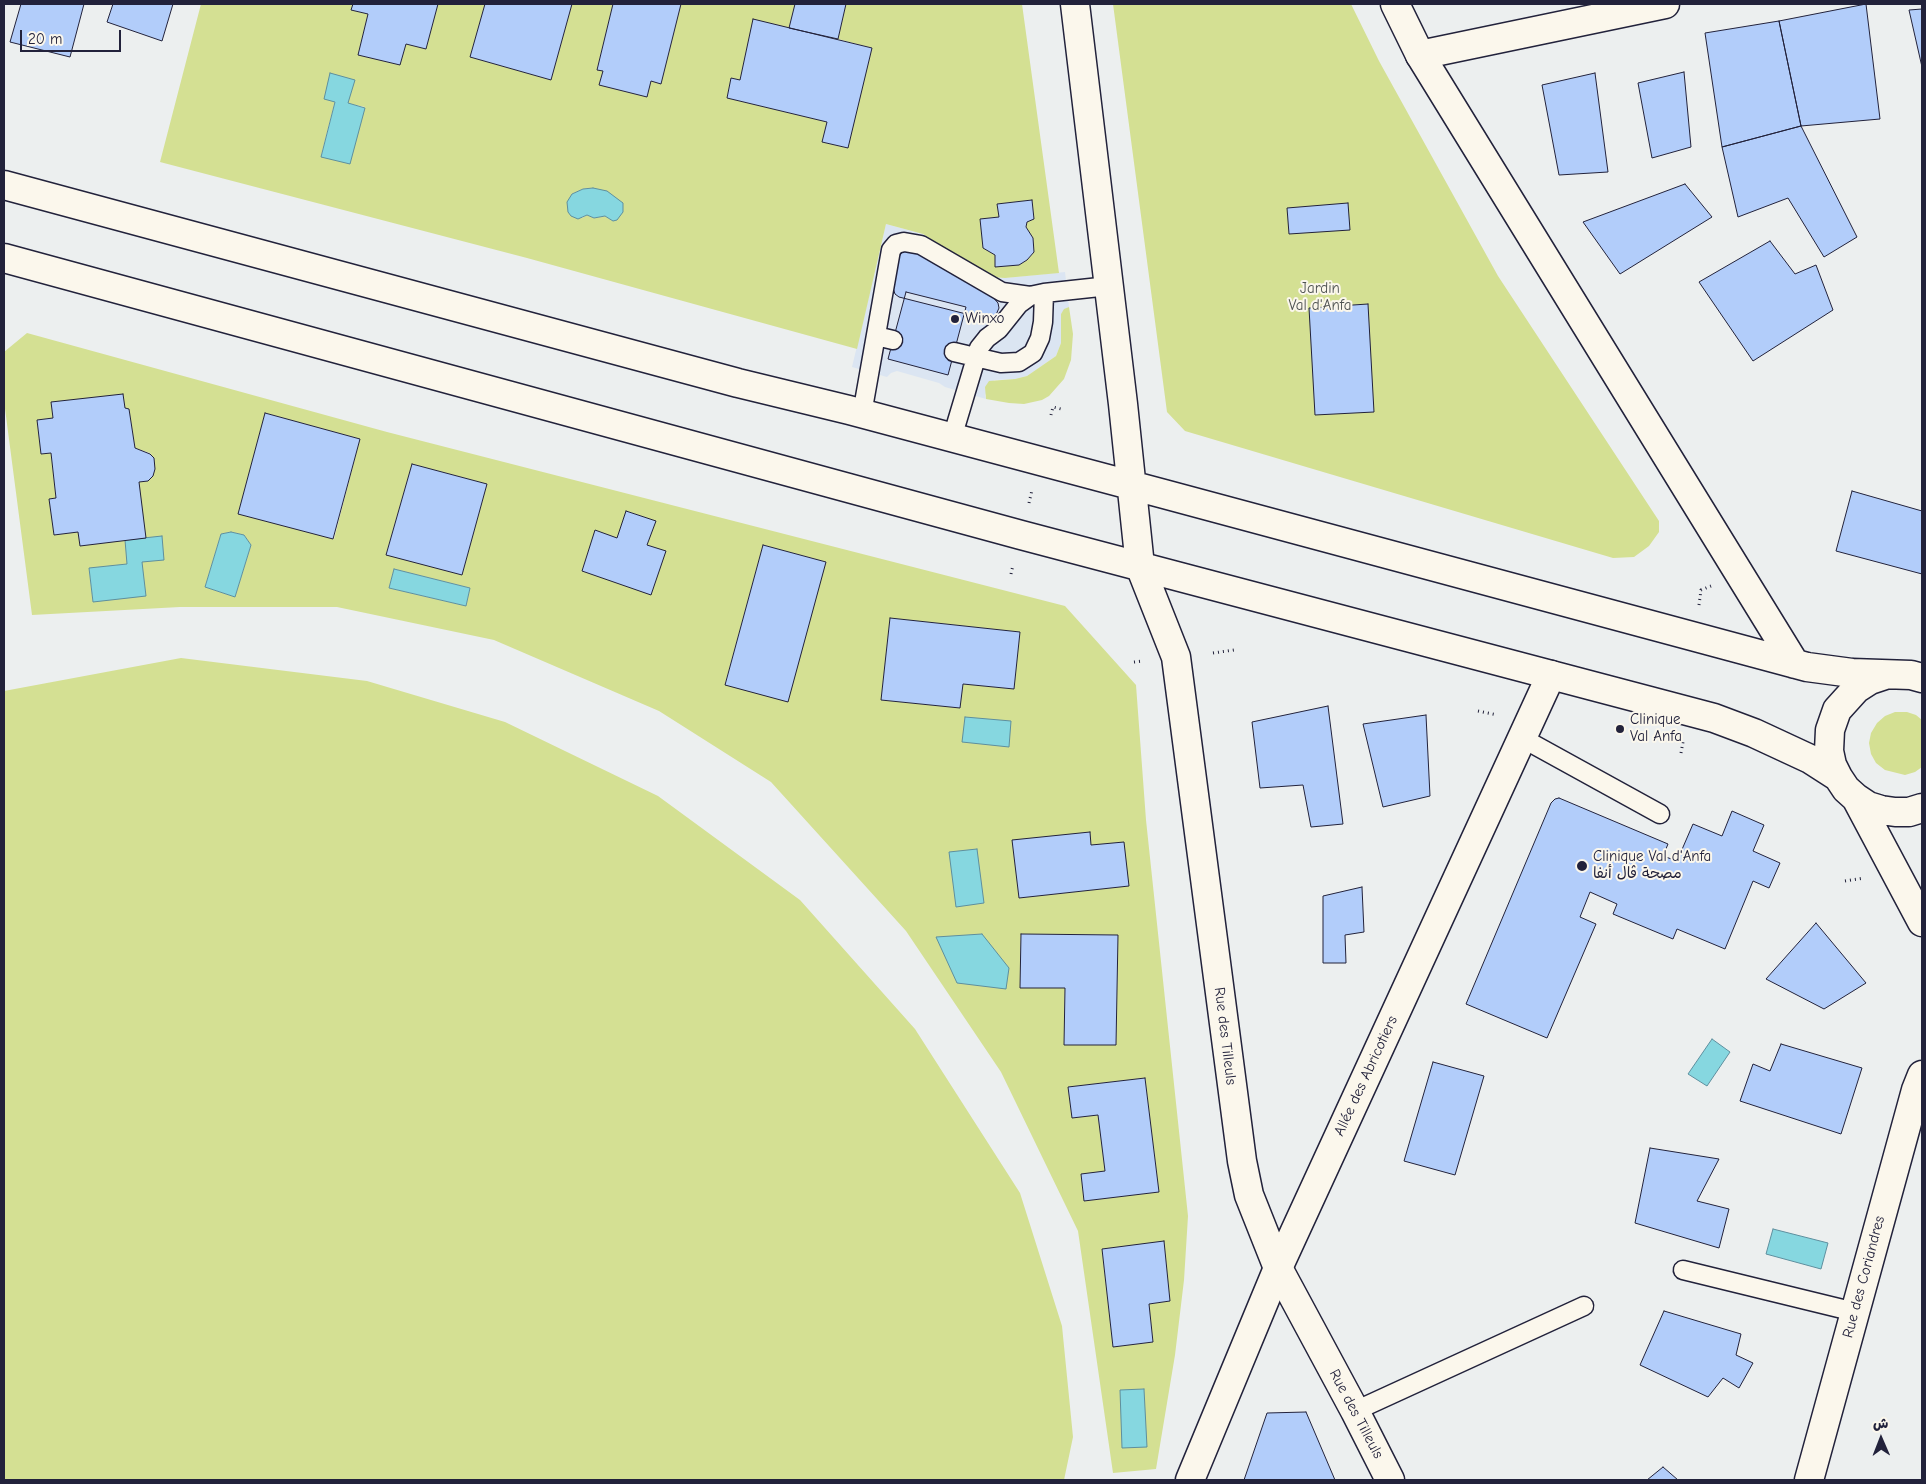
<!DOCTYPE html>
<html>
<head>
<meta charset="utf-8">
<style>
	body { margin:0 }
	#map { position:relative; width:1926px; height:1484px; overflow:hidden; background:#ecefef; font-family:"Comic Neue","Playpen Sans Arabic",sans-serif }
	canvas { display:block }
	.frame { position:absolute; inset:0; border:5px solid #22223b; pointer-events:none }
	.north { position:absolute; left:1856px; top:1414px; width:50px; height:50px; -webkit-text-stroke:4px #fbf7ec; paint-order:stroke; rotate:359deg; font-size:14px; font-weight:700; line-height:20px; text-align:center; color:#22223b }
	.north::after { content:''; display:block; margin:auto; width:18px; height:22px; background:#22223b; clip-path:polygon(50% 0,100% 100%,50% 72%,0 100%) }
	.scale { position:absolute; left:20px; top:30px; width:101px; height:22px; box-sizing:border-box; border:2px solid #22223b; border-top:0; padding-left:6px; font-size:15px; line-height:18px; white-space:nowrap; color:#22223b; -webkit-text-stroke:4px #fbf7ec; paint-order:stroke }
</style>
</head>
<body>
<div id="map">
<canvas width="1926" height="1484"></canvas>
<div class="frame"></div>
<div class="north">ش</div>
<div class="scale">20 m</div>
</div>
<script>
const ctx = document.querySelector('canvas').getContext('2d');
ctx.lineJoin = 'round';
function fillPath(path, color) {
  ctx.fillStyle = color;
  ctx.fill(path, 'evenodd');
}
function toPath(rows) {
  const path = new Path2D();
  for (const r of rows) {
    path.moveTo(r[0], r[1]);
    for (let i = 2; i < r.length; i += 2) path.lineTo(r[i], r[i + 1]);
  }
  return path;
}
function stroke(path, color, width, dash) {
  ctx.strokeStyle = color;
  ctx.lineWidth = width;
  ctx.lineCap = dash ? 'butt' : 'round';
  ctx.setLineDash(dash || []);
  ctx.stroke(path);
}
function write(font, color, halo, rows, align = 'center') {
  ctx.font = font + ' "Comic Neue","Playpen Sans Arabic",sans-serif';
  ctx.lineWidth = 4;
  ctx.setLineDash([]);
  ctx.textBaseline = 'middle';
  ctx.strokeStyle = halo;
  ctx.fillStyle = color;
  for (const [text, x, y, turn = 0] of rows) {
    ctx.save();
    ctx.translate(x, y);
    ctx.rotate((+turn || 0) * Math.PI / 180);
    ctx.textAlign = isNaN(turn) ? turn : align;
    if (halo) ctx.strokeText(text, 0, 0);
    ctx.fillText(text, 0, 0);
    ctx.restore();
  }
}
fillPath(toPath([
	[886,224,923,234,990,277,1005,278,1065,272,1069,307,1067,308,1061,314,1061,343,1056,356,1027,376,1015,379,994,380,985,395,986,399,945,387,939,383,897,371,891,373,887,377,852,367]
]), '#dbe5f2');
fillPath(toPath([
	[201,4,353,4,351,10,368,14,358,55,400,65,406,44,426,49,438,4,485,4,470,57,551,80,572,4,613,4,597,69,603,71,599,85,647,97,651,81,661,84,681,4,795,4,789,28,753,20,740,80,731,78,727,98,827,122,822,142,847,148,872,48,838,39,846,4,1022,4,1059,273,1005,278,990,277,923,234,886,224,857,349,527,258,160,162],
	[335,101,365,107,321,156],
	[593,188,613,221,605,216,594,218,587,215,582,218,572,194,583,189],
	[1032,200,1034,219,1027,222,1026,227,1033,238,1034,252,1027,260,1019,265,996,267,995,255,983,248,980,219,999,217,997,204],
	[1113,4,1351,4,1379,61,1498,276,1659,521,1659,532,1649,546,1634,557,1613,558,1185,431,1167,412],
	[1069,307,1073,334,1071,360,1064,379,1049,396,1042,400,1024,404,1009,403,986,399,985,387,989,381,1015,379,1027,376,1056,356,1061,343,1061,314,1064,309],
	[27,333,387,432,1065,606,1136,685,1146,820,1188,1216,1184,1280,1175,1355,1156,1469,1113,1473,1078,1231,1001,1072,906,931,771,782,659,711,494,640,337,607,180,607,32,615,4,401,4,352],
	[51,403,129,409,135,448,150,453,154,459,148,481,139,482,125,540,80,546,78,532,54,535,49,499,56,498,51,453,41,454,37,420,53,418],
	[265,413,360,439,334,539,238,514],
	[412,464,487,484,462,575,386,554],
	[627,511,655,521,647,545,665,551,651,594,582,571,595,531,617,538],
	[231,532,244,535,251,545,235,597,205,587,221,534],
	[162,536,142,562,93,602,89,569,128,564],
	[763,545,826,562,725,684],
	[394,569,470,588,466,606,389,588],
	[890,618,1020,632,1014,689,963,684,960,708,881,700],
	[1013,840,1091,845,1129,886,1019,898],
	[1021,934,1118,935,1116,1045,1064,1044,1065,988,1020,987],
	[1145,1078,1159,1192,1084,1201,1081,1175,1105,1171,1098,1115,1072,1118,1068,1087],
	[1164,1242,1170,1301,1149,1304,1153,1342,1113,1347,1102,1249],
	[181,658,367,681,505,722,658,796,800,900,915,1029,1020,1193,1062,1326,1073,1437,1064,1480,4,1480,4,691],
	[1895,712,1907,712,1916,715,1922,720,1922,767,1915,772,1905,775,1885,770,1876,763,1871,754,1869,743,1871,733,1877,723,1885,716]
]), '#d4e093');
const water = toPath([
	[330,73,355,80,348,103,365,108,350,164,321,157,335,102,324,99,330,73],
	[593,188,607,191,623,203,623,212,617,220,613,221,605,216,594,218,587,215,578,219,571,216,568,212,567,202,572,194,583,189,593,188],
	[231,532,244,535,251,545,235,597,205,587,221,534,231,532],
	[162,536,164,560,142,562,146,596,93,602,89,568,127,564,125,540,162,536],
	[394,569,470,588,466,606,389,588,394,569],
	[965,717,1011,721,1009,747,962,742,965,717],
	[977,849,984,903,956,907,949,852,977,849],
	[982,934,1009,968,1006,989,957,983,936,937,982,934],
	[1712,1039,1730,1052,1707,1086,1688,1074,1712,1039],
	[1773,1229,1828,1243,1821,1269,1766,1254,1773,1229],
	[1144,1389,1147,1447,1122,1448,1120,1390,1144,1389]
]);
fillPath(water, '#86d7e0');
stroke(water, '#5e8f9e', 1);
const building = toPath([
	[21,4,84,4,70,57,10,42,21,4],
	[113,4,173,4,162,41,107,22,113,4],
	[353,4,438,4,426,49,406,44,400,65,358,55,368,14,351,10,353,4],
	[485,4,572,4,551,80,470,57,485,4],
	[613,4,681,4,661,84,651,81,647,97,599,85,603,71,597,70,613,4],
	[795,4,846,4,838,39,789,28,795,4],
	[1866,4,1880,119,1801,126,1779,21,1866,4],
	[1922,9,1922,67,1909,10,1922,9],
	[753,19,872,48,848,148,822,142,827,122,727,98,731,78,740,80,753,19],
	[1779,21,1801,126,1722,147,1705,33,1779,21],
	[1684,72,1691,147,1652,158,1638,83,1684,72],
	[1595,73,1608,172,1559,175,1542,85,1595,73],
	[1801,126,1857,237,1824,257,1788,198,1738,217,1722,147,1801,126],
	[1685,184,1712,217,1620,274,1583,222,1685,184],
	[1032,200,1034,219,1027,222,1026,227,1033,238,1034,252,1027,260,1019,265,995,267,995,255,983,248,980,219,999,217,997,204,1032,200],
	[1348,203,1350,230,1289,234,1287,208,1348,203],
	[1770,241,1795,274,1816,265,1833,310,1753,361,1699,282,1770,241],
	[908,250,918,251,991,295,998,303,999,308,995,317,986,319,899,297,895,294,892,285,898,258,903,251,908,250],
	[906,292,966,307,948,375,888,359,906,292],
	[1368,304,1374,412,1315,415,1309,308,1368,304],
	[123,394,125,408,129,409,135,448,150,454,154,458,155,469,153,476,148,481,139,482,146,538,80,546,78,532,54,535,49,499,56,498,51,453,41,454,37,420,53,418,51,402,123,394],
	[265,413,360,439,333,539,238,514,265,413],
	[412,464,487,484,462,575,386,555,412,464],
	[1852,491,1922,511,1922,574,1836,551,1852,491],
	[626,511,656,521,647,545,666,551,651,595,582,571,595,530,617,538,626,511],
	[763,545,826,562,788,702,725,685,763,545],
	[890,618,1020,632,1014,689,963,684,960,708,881,700,890,618],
	[1328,706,1343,824,1311,827,1303,785,1260,788,1252,722,1328,706],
	[1426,715,1430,796,1383,807,1363,724,1426,715],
	[1559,798,1668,844,1663,856,1677,861,1693,824,1722,836,1732,811,1764,825,1753,851,1780,863,1769,888,1753,881,1725,949,1677,929,1673,939,1613,914,1617,904,1590,892,1580,917,1596,924,1547,1038,1466,1004,1551,803,1555,799,1559,798],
	[1090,832,1091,845,1124,842,1129,886,1019,898,1012,840,1090,832],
	[1362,887,1364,932,1345,935,1346,963,1323,963,1323,896,1362,887],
	[1816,923,1866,983,1824,1009,1766,979,1816,923],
	[1021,934,1118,935,1116,1045,1064,1045,1065,988,1020,988,1021,934],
	[1781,1044,1862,1068,1841,1134,1740,1101,1753,1064,1770,1071,1781,1044],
	[1433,1062,1484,1076,1455,1175,1404,1161,1433,1062],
	[1145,1078,1159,1192,1084,1201,1081,1174,1105,1171,1098,1115,1072,1118,1068,1087,1145,1078],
	[1650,1148,1719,1159,1697,1201,1729,1209,1719,1248,1635,1223,1650,1148],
	[1164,1241,1170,1301,1149,1304,1153,1342,1113,1347,1102,1249,1164,1241],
	[1664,1311,1741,1334,1736,1355,1753,1363,1739,1388,1723,1378,1708,1397,1640,1365,1664,1311],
	[1306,1412,1335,1480,1244,1480,1267,1413,1306,1412],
	[1663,1467,1678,1480,1647,1480,1663,1467]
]);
fillPath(building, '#b2cdfa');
stroke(building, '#22223b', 1);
const lane = toPath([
	[876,336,893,340],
	[954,352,1001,363,1019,362,1033,353,1040,338,1043,322,1044,293],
	[862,414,891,250,896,244,904,242,921,245,1002,292,1030,296],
	[952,438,979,348,987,338,999,329,1019,304,1030,296,1044,293,1109,286],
	[1522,738,1660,814],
	[1683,1270,1855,1312],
	[1355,1411,1584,1306]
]);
const street = toPath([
	[1420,55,1665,4],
	[1190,1480,1278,1268,1551,675],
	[1809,1480,1916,1090,1922,1075]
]);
const secondary = toPath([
	[1075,4,1123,404,1140,566,1176,657,1242,1161,1249,1195,1278,1268,1355,1411,1390,1480],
	[1395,4,1420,55,1795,664],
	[4,185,738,383,849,410,1164,494,1807,667,1852,673,1911,675,1922,678],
	[4,258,1021,535,1714,718,1754,733,1810,759,1838,777],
	[1885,675,1870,680,1856,689,1837,710,1830,730,1829,751,1832,765,1838,777,1846,789,1856,798,1868,806,1881,810,1895,812,1909,812,1922,808],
	[1856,798,1922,922]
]);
stroke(lane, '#22223b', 21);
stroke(street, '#22223b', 31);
stroke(secondary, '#22223b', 31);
stroke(toPath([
	[1051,415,1053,407,1061,409],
	[1029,503,1032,490],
	[1011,574,1013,565],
	[1699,605,1701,590,1711,586],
	[1213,653,1234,650],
	[1134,662,1143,661],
	[1478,711,1497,715],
	[1681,753,1683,742],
	[1845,881,1864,878]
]), '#22223b', 3, [1, 4]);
stroke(lane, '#fbf7ec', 18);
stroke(street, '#fbf7ec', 28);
stroke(secondary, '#fbf7ec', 28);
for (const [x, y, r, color] of [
	[955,319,5,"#22223b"],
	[1620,729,5,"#22223b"],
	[1582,866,6,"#22223b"]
]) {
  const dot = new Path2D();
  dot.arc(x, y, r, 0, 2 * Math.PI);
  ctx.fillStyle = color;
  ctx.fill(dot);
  stroke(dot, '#fbf7ec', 2);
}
write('15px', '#4e5251', '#fbf7ec', [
	["Jardin",1320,289],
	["Val d'Anfa",1320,306]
]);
write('15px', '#22223b', '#fbf7ec', [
	["Winxo",965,319],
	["Clinique",1630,720],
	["Val Anfa",1630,737],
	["Clinique Val d'Anfa",1593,857],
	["مصحة ڤال أنفا",1593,874]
], 'left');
write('15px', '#22223b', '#fbf7ec', [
	["Rue des Tilleuls",1225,1036,83],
	["Allée des Abricotiers",1366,1076,-65],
	["Rue des Coriandres",1864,1277,-75],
	["Rue des Tilleuls",1356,1414,62]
]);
</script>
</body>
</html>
